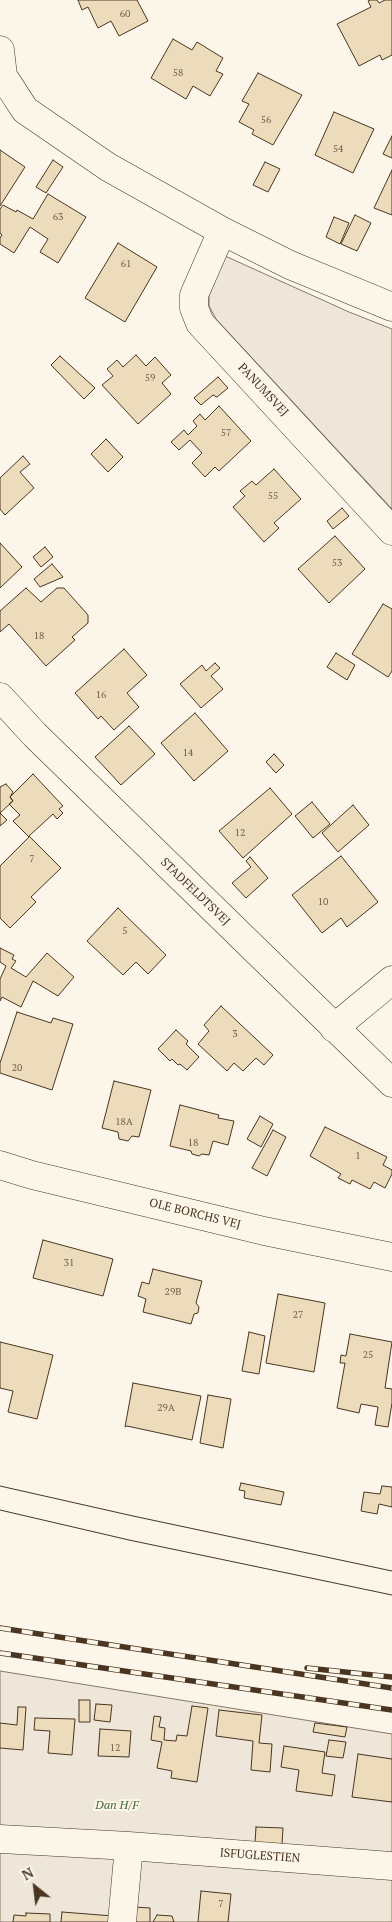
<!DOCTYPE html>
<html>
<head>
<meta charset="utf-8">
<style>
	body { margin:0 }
	#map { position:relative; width:392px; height:1922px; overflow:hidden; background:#fbf6e9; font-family:"PT Serif",serif }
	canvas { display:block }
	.north { position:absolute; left:10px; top:1862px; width:50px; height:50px; -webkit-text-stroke:4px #fbf6e9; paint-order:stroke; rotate:331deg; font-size:14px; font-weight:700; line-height:20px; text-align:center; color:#4a3520 }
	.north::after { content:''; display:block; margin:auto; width:18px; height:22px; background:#4a3520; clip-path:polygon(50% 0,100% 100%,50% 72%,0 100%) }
</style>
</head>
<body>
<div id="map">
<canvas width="392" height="1922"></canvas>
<div class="north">N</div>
</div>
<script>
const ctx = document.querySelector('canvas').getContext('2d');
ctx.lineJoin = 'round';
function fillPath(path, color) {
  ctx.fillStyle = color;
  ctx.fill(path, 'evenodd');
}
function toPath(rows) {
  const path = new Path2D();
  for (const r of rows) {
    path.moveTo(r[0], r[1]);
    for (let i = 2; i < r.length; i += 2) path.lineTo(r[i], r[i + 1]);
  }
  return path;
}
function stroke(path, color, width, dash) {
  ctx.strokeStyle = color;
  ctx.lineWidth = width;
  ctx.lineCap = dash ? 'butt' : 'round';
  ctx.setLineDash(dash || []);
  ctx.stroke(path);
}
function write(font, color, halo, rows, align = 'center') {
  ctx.font = font + ' "PT Serif",serif';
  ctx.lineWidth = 4;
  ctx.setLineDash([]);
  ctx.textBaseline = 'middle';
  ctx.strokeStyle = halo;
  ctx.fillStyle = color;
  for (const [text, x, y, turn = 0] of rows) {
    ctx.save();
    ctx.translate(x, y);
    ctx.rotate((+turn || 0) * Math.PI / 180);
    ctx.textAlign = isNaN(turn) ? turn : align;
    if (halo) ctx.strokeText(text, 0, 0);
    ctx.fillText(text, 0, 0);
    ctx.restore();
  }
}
const green = toPath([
	[225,256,349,312,392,329,392,509,216,319,209,306,209,293,225,256],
	[0,1671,392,1734,392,1922,0,1922,0,1671]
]);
fillPath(green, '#ede6d9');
stroke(green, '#887966', 1);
const building = toPath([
	[78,0,137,0,148,21,119,36,111,21,98,28,88,7,82,10,78,0],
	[370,0,377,0,379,3,385,0,392,0,392,55,382,60,380,55,359,66,337,24,371,7,368,1,370,0],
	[173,39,192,50,197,42,223,58,216,71,223,74,210,96,193,86,186,99,151,78,173,39],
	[258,73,302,95,273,145,252,134,254,130,239,122,249,104,242,101,258,73],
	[334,112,374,129,353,173,315,155,334,112],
	[392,136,392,158,383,154,392,136],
	[0,150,25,167,0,206,0,150],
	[53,160,63,167,46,193,36,187,53,160],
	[265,162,280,169,268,192,253,185,265,162],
	[392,170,392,215,374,208,392,170],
	[48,194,86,217,58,263,40,252,48,239,30,227,14,253,0,244,0,238,2,235,0,233,0,209,3,205,16,212,17,210,33,219,48,194],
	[355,215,371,223,357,251,341,244,355,215],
	[334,217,349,223,340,244,326,237,334,217],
	[118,243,157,267,125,322,85,298,118,243],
	[136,355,146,366,155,357,171,375,162,383,171,394,138,424,102,385,113,376,107,369,117,360,123,367,136,355],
	[60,356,95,388,84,399,51,365,60,356],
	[218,377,228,388,217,397,213,395,201,405,194,398,218,377],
	[219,406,251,441,219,471,215,467,205,477,192,463,202,453,190,440,179,450,171,442,184,430,188,435,197,426,193,421,200,414,205,420,219,406],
	[106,439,123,457,108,472,91,454,106,439],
	[23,456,30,464,20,472,34,488,5,515,0,509,0,478,23,456],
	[274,469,301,499,274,523,279,528,264,542,233,507,245,496,240,491,252,481,256,485,274,469],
	[342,508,349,516,333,529,327,521,342,508],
	[335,536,365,569,329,603,298,569,335,536],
	[0,543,22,567,0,588,0,543],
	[45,547,53,557,41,567,33,557,45,547],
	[52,564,63,577,40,587,34,579,52,564],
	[26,588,41,602,57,588,64,588,88,615,88,623,72,637,75,640,46,666,9,624,0,632,0,611,26,588],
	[383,604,392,609,392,671,388,677,352,654,383,604],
	[124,649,147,675,127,693,139,707,114,730,101,716,98,719,75,693,124,649],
	[336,653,355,665,347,680,327,667,336,653],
	[215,663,220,668,211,676,223,689,201,708,180,684,202,665,206,671,215,663],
	[195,713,228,751,194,781,161,743,195,713],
	[129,726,155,754,121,785,95,757,129,726],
	[274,754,284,765,276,773,266,762,274,754],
	[33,774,63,806,59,809,63,813,57,819,53,814,29,836,61,868,31,897,36,902,10,928,0,918,0,866,29,837,13,821,20,815,9,804,13,801,10,797,33,774],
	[6,784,13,792,10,797,13,801,0,813,7,820,0,826,0,787,6,784],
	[270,788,292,814,243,858,219,831,270,788],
	[312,802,330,824,313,838,295,816,312,802],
	[353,805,369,825,338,852,322,833,353,805],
	[341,856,378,902,347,927,341,918,322,933,292,895,341,856],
	[250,857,268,878,246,898,232,883,251,867,246,861,250,857],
	[118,908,166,955,148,974,136,962,123,975,87,941,118,908],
	[0,948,14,955,12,959,16,961,11,968,26,977,47,953,74,977,58,996,33,981,21,1007,2,997,0,1001,0,979,6,966,0,962,0,948],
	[221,1006,273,1055,264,1065,256,1058,243,1071,234,1063,227,1071,198,1044,209,1031,204,1025,221,1006],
	[17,1012,51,1023,53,1018,73,1024,52,1090,0,1073,0,1063,17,1012],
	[176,1030,188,1041,186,1044,199,1057,187,1070,180,1064,178,1065,172,1059,170,1061,158,1049,176,1030],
	[114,1081,151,1090,139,1137,132,1136,128,1141,119,1139,118,1132,102,1128,114,1081],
	[180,1105,219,1115,218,1118,234,1121,228,1145,213,1141,209,1155,202,1154,199,1156,192,1154,191,1151,170,1146,180,1105],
	[260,1116,273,1124,261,1147,247,1139,260,1116],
	[325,1127,387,1157,383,1165,392,1170,392,1174,385,1188,374,1182,370,1189,352,1180,350,1184,338,1178,341,1174,310,1156,325,1127],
	[273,1130,286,1137,267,1176,252,1168,273,1130],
	[43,1240,113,1259,103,1296,33,1278,43,1240],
	[153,1269,202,1281,196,1303,199,1307,198,1313,194,1314,191,1324,143,1312,146,1299,138,1296,142,1282,149,1284,153,1269],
	[278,1294,325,1303,314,1372,266,1363,278,1294],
	[249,1332,265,1336,259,1374,242,1371,249,1332],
	[350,1334,392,1342,385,1388,392,1389,392,1403,388,1427,375,1425,378,1407,361,1404,359,1413,337,1408,345,1363,340,1363,341,1355,346,1356,350,1334],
	[0,1342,53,1355,37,1419,8,1412,13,1391,0,1388,0,1342],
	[133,1383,201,1396,192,1440,127,1426,125,1427,133,1383],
	[208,1395,231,1399,223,1448,200,1443,208,1395],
	[241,1483,284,1492,281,1505,244,1498,245,1491,239,1490,241,1483],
	[382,1486,392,1487,392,1507,379,1504,377,1514,361,1511,364,1492,380,1494,382,1486],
	[79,1700,90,1700,90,1722,79,1722,79,1700],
	[96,1704,112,1705,110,1722,94,1720,96,1704],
	[192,1706,208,1708,197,1782,171,1778,172,1771,157,1768,162,1742,151,1740,154,1716,161,1717,159,1727,165,1728,164,1740,176,1741,177,1735,187,1736,192,1706],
	[18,1707,26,1707,23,1750,0,1748,0,1723,17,1725,18,1707],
	[219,1710,262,1715,259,1743,272,1744,270,1772,251,1770,253,1741,216,1736,219,1710],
	[35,1718,75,1719,72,1755,48,1753,50,1731,34,1730,35,1718],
	[315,1723,347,1727,345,1737,313,1732,315,1723],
	[100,1729,131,1731,129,1757,98,1756,100,1729],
	[329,1740,346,1742,343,1758,326,1756,329,1740],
	[284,1746,325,1752,322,1773,335,1775,332,1796,296,1791,299,1770,281,1767,284,1746],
	[358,1754,392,1759,392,1802,352,1797,358,1754],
	[256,1827,283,1828,282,1844,255,1843,256,1827],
	[201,1891,231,1894,228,1922,198,1922,201,1891],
	[134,1907,150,1908,150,1922,133,1922,134,1907],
	[62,1912,113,1916,112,1922,61,1922,62,1912],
	[26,1913,50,1914,50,1922,13,1922,14,1915,26,1916,26,1913],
	[157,1915,172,1916,174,1922,153,1922,157,1915]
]);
fillPath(building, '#ecdcbc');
stroke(building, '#4a3520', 1);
const minor = toPath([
	[0,50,3,76,25,110,108,167,222,231,290,265,392,307],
	[222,231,194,295,194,308,200,323,392,531],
	[0,697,35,735,392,1083],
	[334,1028,392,980],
	[0,1165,32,1175,264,1231,392,1257],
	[0,1839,129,1846,392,1866],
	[122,1922,129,1846]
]);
stroke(minor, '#4a3520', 29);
stroke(minor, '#fbf6e9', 28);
stroke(toPath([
	[0,1486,133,1516,392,1571],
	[0,1510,129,1540,392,1595]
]), '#4a3520', 1);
const rail = toPath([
	[0,1628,392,1688],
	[0,1653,392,1710],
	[307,1668,392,1677]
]);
stroke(rail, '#4a3520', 5.5);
stroke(rail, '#fbf6e9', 4, [11]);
write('10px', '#725f47', null, [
	["60",125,14],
	["58",178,73],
	["56",266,120],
	["54",338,149],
	["63",58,217],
	["61",126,264],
	["59",150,378],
	["57",226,433],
	["55",273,496],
	["53",337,563],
	["18",39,636],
	["16",101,695],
	["14",188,753],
	["12",240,833],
	["7",32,859],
	["10",323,902],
	["5",125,931],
	["3",235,1034],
	["20",17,1068],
	["18A",124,1122],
	["18",193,1143],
	["1",358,1156],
	["31",69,1263],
	["29B",173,1292],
	["27",298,1315],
	["25",368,1355],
	["29A",166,1408],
	["12",115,1748],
	["7",221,1904]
]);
write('12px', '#4a3520', '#fbf6e9', [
	["PANUMSVEJ",263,390,47],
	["STADFELDTSVEJ",195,892,44],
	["OLE BORCHS VEJ",195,1214,14],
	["ISFUGLESTIEN",260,1856,4]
]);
write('italic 12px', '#436837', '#fbf6e9', [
	["Dan H/F",117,1806]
]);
</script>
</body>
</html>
